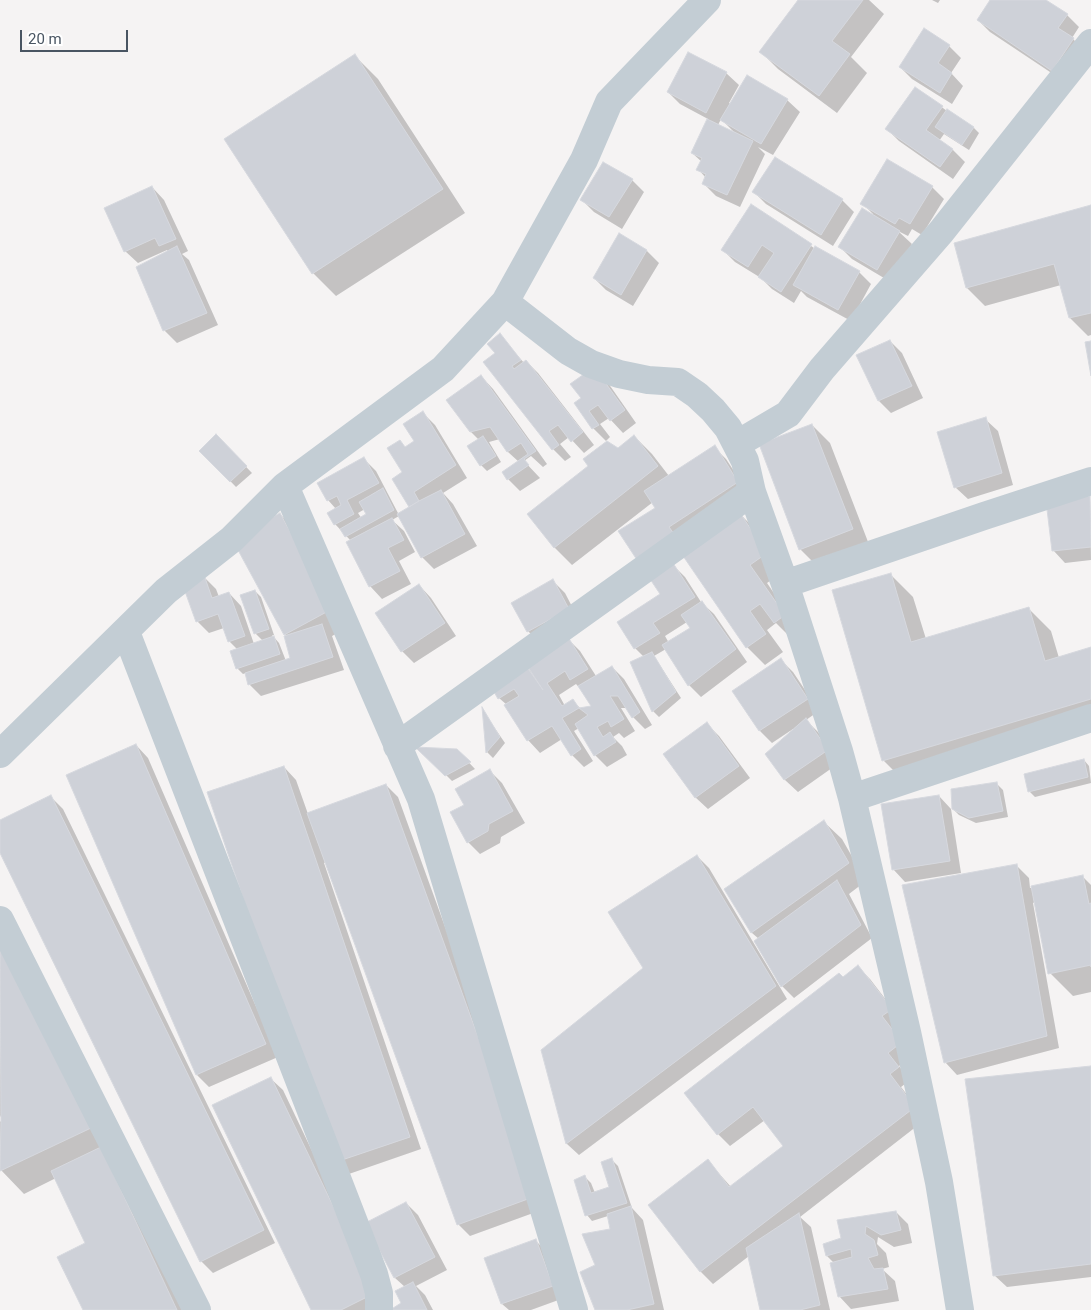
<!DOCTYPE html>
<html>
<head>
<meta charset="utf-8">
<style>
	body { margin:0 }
	#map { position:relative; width:1091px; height:1310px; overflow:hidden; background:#f5f3f3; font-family:Roboto,sans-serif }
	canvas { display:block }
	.scale { position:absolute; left:20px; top:30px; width:108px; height:22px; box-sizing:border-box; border:2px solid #495562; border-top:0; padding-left:6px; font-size:15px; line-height:18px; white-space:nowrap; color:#495562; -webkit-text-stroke:4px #fff; paint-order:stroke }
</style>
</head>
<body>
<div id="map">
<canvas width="1091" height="1310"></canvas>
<div class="scale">20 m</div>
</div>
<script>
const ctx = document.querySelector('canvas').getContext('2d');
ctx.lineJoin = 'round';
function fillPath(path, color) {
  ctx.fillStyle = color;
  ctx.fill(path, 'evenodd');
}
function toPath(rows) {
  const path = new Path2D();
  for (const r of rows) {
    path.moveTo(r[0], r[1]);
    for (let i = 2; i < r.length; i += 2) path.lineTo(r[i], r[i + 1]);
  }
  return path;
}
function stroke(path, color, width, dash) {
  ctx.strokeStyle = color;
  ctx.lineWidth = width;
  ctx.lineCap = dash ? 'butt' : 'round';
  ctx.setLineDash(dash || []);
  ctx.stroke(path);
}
fillPath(toPath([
	[799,0,869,0,884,14,851,57,867,73,837,113,778,69,760,51],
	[932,0,940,0,938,3],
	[992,0,1044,0,1067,15,1079,27,1072,38,1085,51,1065,82,990,32,978,20],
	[949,46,961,58,951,73,963,86,952,104,912,79,900,67],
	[355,56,378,79,465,213,336,296,313,273,226,139],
	[726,73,739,85,729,103,731,104,748,76,787,100,800,112,773,155,758,147,765,154,740,207,716,196,704,184,706,178,698,169,702,162,692,153,708,119,680,104,668,92],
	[721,119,735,133,718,125],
	[916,88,947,111,974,128,979,133,969,150,944,134,939,141,953,150,965,162,953,179,899,141,887,129],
	[888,161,932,187,944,199,922,235,912,229,908,236,898,231,912,244,889,281,852,259,840,247,873,214,862,203],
	[632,180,644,192,622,229,594,212,582,200],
	[152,187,164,200,188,251,182,254,189,260,218,325,177,343,164,330,137,268,168,252,167,250,138,263,125,251],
	[754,192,842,200,854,212,833,246,766,204],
	[752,206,814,248,859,272,871,284,851,321,807,297,801,291,794,303,772,289,761,278,735,262,723,250],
	[1091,207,1091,335,1088,336,1070,318,1061,285,985,306,967,288,955,243],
	[620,235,647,251,659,263,633,306,606,290,594,278],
	[500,335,524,363,526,361,538,373,594,445,584,453,569,437,560,444,571,457,565,461,553,449,496,354],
	[890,341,902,353,923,398,891,413,879,401],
	[481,376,493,389,547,464,543,467,531,456,524,461,540,478,520,491,508,479,519,462,508,452,500,439,489,442,501,462,487,471,481,465,479,440,471,432],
	[606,380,636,423,623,433,609,418,600,424,610,437,606,441,593,428,576,404],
	[423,413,435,425,467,478,443,493,453,504,477,546,434,569,422,557,399,516,392,520,404,531,415,552,399,561,411,584,382,599,370,586,351,541,335,524,336,509,328,500,364,459,376,471,399,515,411,507,400,442,406,448,416,442],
	[365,509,368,515,362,519,358,513],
	[985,419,998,431,1013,485,968,499,955,487],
	[812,425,830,443,870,547,818,567,800,549],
	[216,436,252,473,236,487,201,451],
	[634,436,652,454,669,476,714,447,726,459,749,494,740,514,758,532,784,571,767,583,802,634,793,640,776,623,767,630,783,652,765,665,747,647,683,554,653,502,572,565,554,547,618,449],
	[1090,497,1091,560,1065,563,1053,550],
	[280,514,298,532,349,627,332,636,344,670,261,696,249,684,246,673,243,674,237,668,238,650,229,641,224,628,209,633,197,621,204,577,216,589,219,597,229,593,241,606,254,644,263,641,255,633,255,591,261,597,274,635,272,635,279,643,286,661,292,659,287,636,285,634],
	[673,565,685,577,701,602,714,614,747,662,701,697,689,685,666,649,654,656,681,698,659,717,653,711,632,663,644,657,635,648,618,622,661,594],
	[687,622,691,629,669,643,665,636],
	[890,574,913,597,926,639,1028,608,1051,631,1059,658,1091,648,1091,728,906,783,883,760],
	[553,581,565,593,580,622,540,644,528,631],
	[419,585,431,598,456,636,414,663,402,651],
	[568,639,580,651,596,676,612,667,624,679,652,725,645,729,633,717,627,708,621,708,635,731,624,738,619,733,613,737,622,746,627,755,607,767,595,755,579,728,574,731,593,761,584,767,572,755,562,739,540,753,528,740,507,705,499,698,489,682],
	[576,684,583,692,592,707,581,709,573,701,565,706,559,695],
	[781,660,793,672,819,711,806,720,818,732,839,763,798,792,785,780,767,754,794,730,793,729,772,743,760,731,734,691],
	[483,711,505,743,493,758,487,752],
	[707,724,719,736,750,778,708,809,695,797],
	[136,745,148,758,278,1057,209,1087,197,1075],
	[419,748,457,750,475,769,452,781],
	[1084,760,1089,766,1091,783,1035,797,1029,791],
	[284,767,296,780,308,814,386,785,398,797,547,1208,470,1236,458,1224,326,862,324,863,421,1149,346,1175],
	[490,771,502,783,525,823,501,837,500,843,480,854,468,842,466,805],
	[997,784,1003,790,1008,817,976,823,959,815,953,809],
	[939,796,951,809,961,873,905,882,893,869],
	[51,797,63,809,275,1243,213,1273,201,1261,0,850,0,822],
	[824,822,842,839,866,881,849,894,872,938,794,998,778,982,759,939,752,933,726,889],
	[697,856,709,868,787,999,579,1155,567,1144,542,1050,645,968],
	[1016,865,1029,878,1030,888,1083,877,1091,885,1091,992,1073,996,1050,973,1035,902,1033,903,1059,1048,957,1075,945,1062],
	[0,912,186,1310,84,1310,87,1244,56,1178,24,1194,0,1169,0,1122,2,1120,0,1115],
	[858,967,870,979,903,1022,913,1055,899,1066,910,1080,901,1087,926,1119,800,1217,811,1227,830,1310,761,1310,749,1256,713,1284,701,1272,650,1206,708,1161,731,1187,785,1146,765,1120,730,1146,718,1134,686,1093],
	[1091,1067,1091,1277,1007,1287,994,1275],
	[270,1078,283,1090,386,1306,378,1310,312,1310],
	[612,1160,618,1166,632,1208,643,1220,664,1310,597,1310,597,1266,611,1230,608,1216,592,1221,587,1215,585,1177,591,1183,595,1193,611,1188],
	[406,1203,418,1215,447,1270,416,1286,425,1295,433,1310,392,1310,403,1304,405,1287,395,1278,367,1224],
	[896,1212,908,1224,912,1243,894,1247,878,1237,877,1244,886,1253,889,1267,882,1269,895,1281,899,1301,851,1309,839,1296,834,1263,827,1256,842,1239,839,1221],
	[535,1240,548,1253,564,1298,531,1310,509,1310,502,1304,486,1258]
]), '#0003');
const building = toPath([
	[798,0,863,0,832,41,850,54,819,96,759,52,798,0],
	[990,0,1046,0,1068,14,1058,28,1074,38,1052,71,977,20,990,0],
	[924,28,950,45,938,63,952,73,940,93,899,67,924,28],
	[688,52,727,72,706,113,667,92,688,52],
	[355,54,443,189,312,274,224,139,355,54],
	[747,75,788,99,761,144,720,120,747,75],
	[915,87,943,106,926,130,953,149,940,167,885,129,915,87],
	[947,109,974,127,962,145,935,127,947,109],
	[707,119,753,141,727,195,702,184,706,174,696,170,702,158,691,153,707,119],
	[775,157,843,199,821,235,752,192,775,157],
	[887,159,933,186,910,224,899,218,895,224,860,204,887,159],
	[603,162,633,179,609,217,580,200,603,162],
	[152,186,176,239,159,246,155,238,124,252,104,208,152,186],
	[751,204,812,244,781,292,758,277,774,253,762,245,748,267,721,250,751,204],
	[1091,205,1091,313,1069,318,1054,264,966,288,954,243,1091,205],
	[862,208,900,231,877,270,838,247,862,208],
	[619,233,647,250,621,295,593,278,619,233],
	[177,246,207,313,163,331,136,267,177,246],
	[815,246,860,271,838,310,793,285,815,246],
	[500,333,521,360,512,366,514,369,526,360,583,432,571,442,558,425,549,431,559,445,552,450,483,362,495,353,487,344,500,333],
	[890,340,912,386,878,401,856,355,890,340],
	[1091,341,1091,376,1085,342,1091,341],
	[594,367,625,410,610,421,598,405,589,411,599,425,592,429,574,403,581,398,570,384,594,367],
	[481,375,536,451,524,459,529,465,507,480,502,472,528,454,521,443,507,452,490,427,470,432,446,400,481,375],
	[423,411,456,465,414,492,419,501,409,507,392,479,402,472,387,448,400,440,405,447,414,441,403,424,423,411],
	[986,417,1002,473,954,488,937,432,986,417],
	[812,424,853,529,799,550,759,444,812,424],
	[216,434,247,466,230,482,199,451,216,434],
	[634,435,658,466,554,548,527,514,588,466,583,459,607,441,618,448,634,435],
	[483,436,496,456,480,466,467,446,483,436],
	[715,445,738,482,669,527,677,538,639,563,618,531,655,508,644,491,715,445],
	[364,457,379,483,347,500,354,514,334,525,327,513,341,505,337,496,327,501,317,483,364,457],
	[383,488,394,510,345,537,340,529,366,514,359,502,383,488],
	[441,490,465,534,421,558,397,514,419,501,441,490],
	[1090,496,1091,547,1052,551,1046,501,1090,496],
	[280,513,332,609,284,635,232,539,280,513],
	[740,513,767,553,750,565,785,615,774,623,760,604,750,611,766,634,746,648,681,553,740,513],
	[392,518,404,540,388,548,400,571,369,587,346,542,392,518],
	[673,563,695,597,653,623,660,633,634,649,617,622,660,594,650,579,673,563],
	[891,573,911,642,1029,607,1045,661,1091,647,1091,699,882,761,832,590,891,573],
	[204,575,212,598,229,592,245,636,228,642,218,614,196,622,182,583,204,575],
	[553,579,569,609,527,632,511,603,553,579],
	[419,584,445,623,401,652,375,613,419,584],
	[255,590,269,629,254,634,240,595,255,590],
	[702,601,736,649,688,686,662,645,690,628,681,615,702,601],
	[322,624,333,657,248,685,245,673,290,658,284,636,322,624],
	[274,636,280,654,236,669,230,651,274,636],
	[568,637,588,669,570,680,565,671,547,683,562,706,573,699,579,708,562,718,581,749,571,756,552,726,527,741,504,705,519,696,514,689,498,699,488,681,522,660,543,690,526,664,568,637],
	[652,652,676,692,652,712,630,662,652,652],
	[781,658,808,699,759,731,732,691,781,658],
	[612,666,640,712,632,718,618,696,610,696,624,719,611,727,608,721,597,727,603,737,610,732,616,742,594,756,575,724,588,715,579,708,591,706,578,686,612,666],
	[482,707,500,737,486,753,482,707],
	[806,718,828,750,784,780,765,754,806,718],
	[707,722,739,766,695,798,663,754,707,722],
	[136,744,266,1044,196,1075,66,775,136,744],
	[415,747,457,749,471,762,445,776,415,747],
	[1084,759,1088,777,1028,792,1024,774,1084,759],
	[284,766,410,1137,333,1163,207,792,284,766],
	[490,769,513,811,489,824,488,831,467,843,450,812,464,805,455,789,490,769],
	[997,782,1003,811,969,818,952,809,951,789,997,782],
	[386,784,536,1196,457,1225,307,813,386,784],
	[51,795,264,1230,200,1262,0,853,0,820,51,795],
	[939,795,950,861,892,870,881,804,939,795],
	[824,820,849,863,751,933,724,889,824,820],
	[697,855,776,986,566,1144,541,1050,643,968,608,912,697,855],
	[1017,864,1047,1036,944,1063,902,885,1017,864],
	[1083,875,1089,904,1091,903,1091,967,1091,965,1048,974,1031,886,1083,875],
	[837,880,861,925,781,987,754,941,837,880],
	[0,936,91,1128,0,1171,1,1120,0,936],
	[858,965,892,1009,882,1016,902,1042,888,1053,899,1067,890,1074,915,1107,700,1272,648,1205,708,1159,729,1187,783,1146,753,1107,717,1135,684,1093,839,973,843,977,858,965],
	[1091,1066,1091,1264,993,1276,965,1079,1091,1066],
	[271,1077,375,1293,341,1310,311,1310,212,1105,271,1077],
	[101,1147,177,1310,83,1310,57,1257,85,1243,51,1171,101,1147],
	[612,1158,627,1203,585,1216,574,1180,585,1175,591,1193,609,1187,601,1162,612,1158],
	[406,1202,435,1257,394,1278,365,1223,406,1202],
	[631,1206,654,1304,627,1310,595,1310,580,1272,595,1265,582,1234,610,1229,607,1214,631,1206],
	[896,1211,901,1230,881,1235,866,1226,865,1234,874,1240,878,1255,868,1258,874,1269,883,1268,888,1289,838,1297,830,1263,852,1257,851,1249,826,1256,823,1244,841,1238,837,1220,896,1211],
	[799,1213,820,1305,800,1310,760,1310,746,1248,799,1213],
	[536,1239,553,1286,501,1304,484,1258,536,1239],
	[413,1282,427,1310,390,1310,401,1303,395,1291,413,1282]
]);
fillPath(building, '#ced1d8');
stroke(building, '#d6d8de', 1);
stroke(toPath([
	[505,302,568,351,591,364,619,374,648,380,678,382,697,395,713,410,728,428,745,461,752,492,785,584,839,751,852,798,907,1032,939,1182,960,1310],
	[737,444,788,414,822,369,941,232,1091,43],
	[285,486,421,799,574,1310],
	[785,584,984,516,1091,481],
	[126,632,374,1274,379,1293,379,1310],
	[397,746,752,492],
	[0,754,166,591,232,539,285,486,443,369,505,302,584,160,609,102,707,0],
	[852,798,1091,718],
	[0,920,197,1310]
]), '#c3cdd4', 28);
</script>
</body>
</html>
